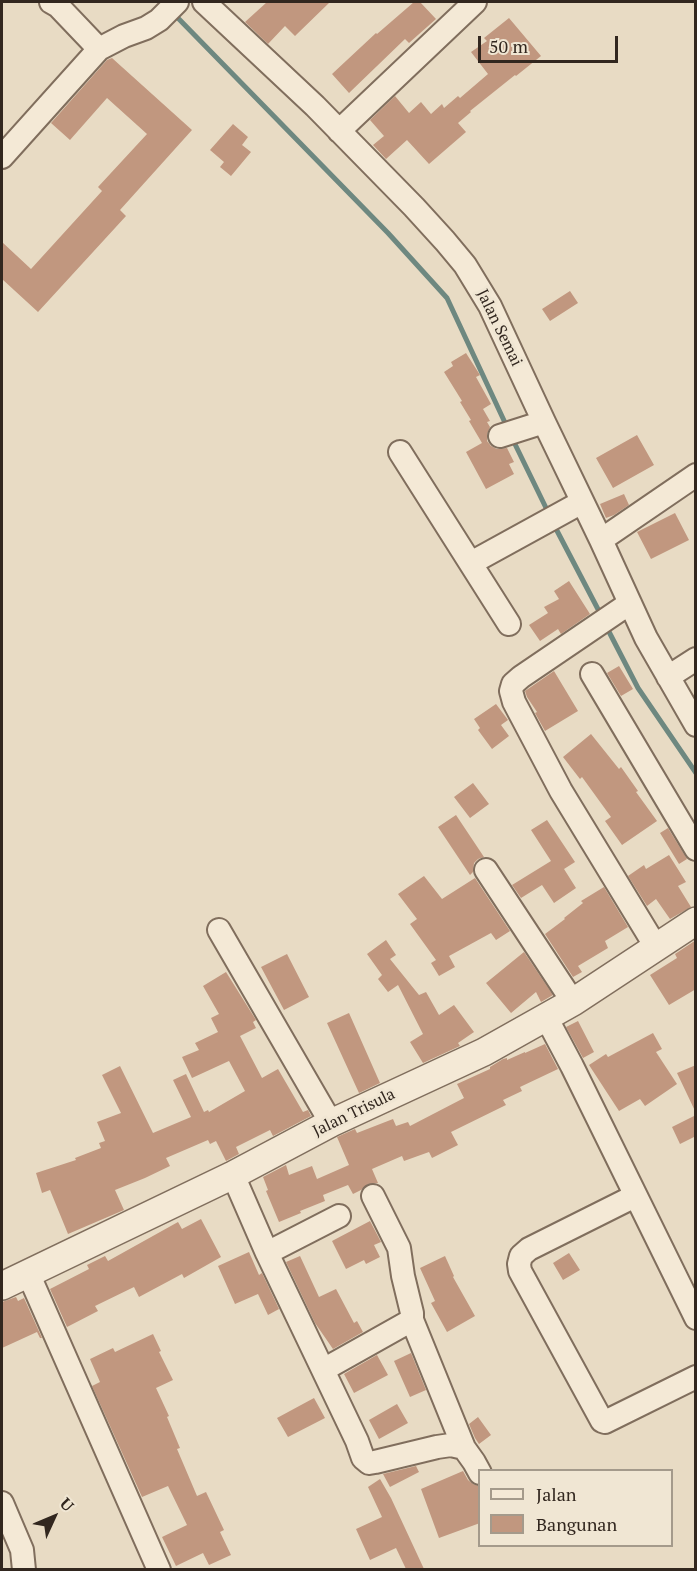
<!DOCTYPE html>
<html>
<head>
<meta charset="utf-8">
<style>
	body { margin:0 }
	#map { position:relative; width:697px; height:1571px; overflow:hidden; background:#e8dbc4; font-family:"PT Serif",serif }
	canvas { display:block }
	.frame { position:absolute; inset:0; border:3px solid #32271f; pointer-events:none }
	.legend { position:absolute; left:478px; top:1469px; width:195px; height:78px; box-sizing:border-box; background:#f0e6d3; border:2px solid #a49a8b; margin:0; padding:8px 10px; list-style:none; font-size:18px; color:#32271f }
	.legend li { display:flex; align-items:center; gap:12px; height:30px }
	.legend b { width:30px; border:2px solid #a49a8b }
	.north { position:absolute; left:24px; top:1487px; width:60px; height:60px; -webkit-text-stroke:4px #f0e6d3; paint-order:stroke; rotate:46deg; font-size:16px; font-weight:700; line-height:24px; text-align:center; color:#32271f }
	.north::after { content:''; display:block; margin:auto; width:21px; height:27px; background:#32271f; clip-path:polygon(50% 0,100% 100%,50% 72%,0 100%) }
	.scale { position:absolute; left:478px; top:36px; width:140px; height:27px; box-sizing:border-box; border:3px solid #32271f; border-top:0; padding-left:8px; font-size:18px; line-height:21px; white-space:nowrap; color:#32271f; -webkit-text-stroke:4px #f0e6d3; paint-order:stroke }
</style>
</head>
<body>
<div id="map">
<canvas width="697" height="1571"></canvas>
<div class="frame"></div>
<ul class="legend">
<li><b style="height:8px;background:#f4e9d6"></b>Jalan</li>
<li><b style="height:16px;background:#c1977f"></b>Bangunan</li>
</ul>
<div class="north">U</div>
<div class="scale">50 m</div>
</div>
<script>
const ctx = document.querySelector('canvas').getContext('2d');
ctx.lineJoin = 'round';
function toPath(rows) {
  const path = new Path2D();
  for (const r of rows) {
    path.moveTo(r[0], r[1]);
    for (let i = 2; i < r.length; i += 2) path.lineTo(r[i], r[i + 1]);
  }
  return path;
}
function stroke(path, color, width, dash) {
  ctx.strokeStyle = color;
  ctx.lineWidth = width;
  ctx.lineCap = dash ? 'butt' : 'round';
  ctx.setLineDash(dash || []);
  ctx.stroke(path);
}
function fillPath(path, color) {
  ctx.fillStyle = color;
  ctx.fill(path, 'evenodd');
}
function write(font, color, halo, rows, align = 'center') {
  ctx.font = font + ' "PT Serif",serif';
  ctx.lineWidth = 6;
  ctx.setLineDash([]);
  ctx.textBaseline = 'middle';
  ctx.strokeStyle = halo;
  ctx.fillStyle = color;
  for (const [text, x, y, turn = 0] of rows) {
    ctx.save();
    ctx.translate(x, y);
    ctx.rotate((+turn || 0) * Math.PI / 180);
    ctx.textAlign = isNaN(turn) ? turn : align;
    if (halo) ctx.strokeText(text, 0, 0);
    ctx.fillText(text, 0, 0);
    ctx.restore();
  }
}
stroke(toPath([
	[174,14,388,233,447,298,507,427],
	[512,438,549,514],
	[554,525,601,615],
	[606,626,638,688,696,773]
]), '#6e8880', 5);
fillPath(toPath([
	[267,2,330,2,295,36,285,26,268,44,245,22],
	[414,2,420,2,436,19,409,43,405,39,349,93,332,74,376,33,377,34],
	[509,18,541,56,516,76,515,75,470,111,471,112,458,123,466,132,429,164,407,140,386,159,373,145,384,136,370,120,395,96,409,113,421,102,431,114,442,104,444,108,458,96,460,98,488,74,471,52,487,41,484,38],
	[112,58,192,130,120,210,126,216,38,312,2,279,2,242,31,269,102,191,98,187,147,134,107,98,70,140,51,123,107,60],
	[233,124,248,137,242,145,251,152,231,176,220,167,224,162,210,150],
	[570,291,578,303,550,321,542,309],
	[466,353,480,375,476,377,491,404,483,409,490,421,487,422,490,427,487,434,487,441,491,446,497,449,507,448,514,462,509,464,514,474,486,489,466,452,482,443,469,421,471,420,460,402,462,401,444,372,453,366,451,362],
	[637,435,654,465,613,488,596,458],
	[624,494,629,505,614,515,606,518,600,504],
	[675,513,689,540,651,559,637,532],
	[569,581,590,614,561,634,558,629,540,641,529,625,548,613,544,607,559,599,554,591],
	[619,666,633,689,621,696,607,673],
	[554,671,578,711,545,731,535,713,537,712,527,697,525,691],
	[496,704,508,720,501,725,509,736,492,749,478,730,480,728,474,719],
	[591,734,619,769,621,767,638,791,636,792,657,821,622,845,605,821,611,817,582,777,580,779,563,757],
	[473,783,489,804,470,818,454,797],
	[456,815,484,857,478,859,474,863,473,872,470,875,438,827],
	[547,820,575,862,564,869,576,888,554,903,542,885,521,898,512,885,551,861,531,830],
	[668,828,687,859,679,864,660,833],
	[669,855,686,882,678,886,691,907,670,919,656,899,647,906,628,876,644,865,646,869],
	[424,876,442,899,475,878,510,931,496,940,491,933,449,956,455,967,439,976,431,963,436,960,410,924,417,919,398,894],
	[604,887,628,927,605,941,608,948,578,966,582,972,573,977,545,934,565,919,564,918,583,903,581,901],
	[386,940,396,955,390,959,419,995,426,992,439,1015,454,1005,474,1032,458,1043,460,1046,423,1063,410,1042,423,1034,398,985,388,992,378,979,382,975,367,954],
	[696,940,696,989,669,1005,650,975,677,958,675,954],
	[524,952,553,995,541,1002,536,992,511,1013,486,983],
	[287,954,309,997,284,1010,261,967],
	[226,972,256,1020,253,1022,256,1028,240,1036,262,1078,278,1069,303,1112,308,1110,311,1116,273,1136,270,1130,236,1147,239,1154,226,1161,216,1141,210,1144,208,1140,166,1158,170,1166,145,1178,115,1190,124,1210,68,1234,50,1190,42,1193,36,1173,76,1160,75,1158,101,1148,99,1143,105,1141,97,1122,121,1113,102,1075,120,1066,153,1133,191,1117,173,1080,186,1074,204,1112,208,1110,209,1112,245,1091,229,1061,192,1078,182,1057,199,1050,195,1043,218,1032,211,1018,219,1014,203,986],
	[349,1013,380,1083,359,1093,327,1023],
	[578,1021,594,1052,583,1058,566,1027],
	[653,1033,662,1049,656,1052,677,1084,645,1106,640,1099,619,1111,589,1065,606,1054,608,1057],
	[545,1044,558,1069,520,1087,522,1091,503,1100,506,1105,451,1132,458,1145,432,1158,429,1152,404,1161,402,1156,372,1169,378,1183,368,1184,361,1190,353,1194,348,1185,323,1195,325,1201,300,1211,301,1213,279,1222,266,1191,268,1190,263,1177,286,1165,289,1175,312,1166,317,1179,349,1165,337,1137,355,1129,357,1133,393,1119,396,1126,408,1122,410,1126,464,1098,457,1084,490,1069,490,1067,503,1059,507,1058,507,1060,525,1052,525,1053],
	[696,1065,696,1113,677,1073],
	[696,1115,696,1136,680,1144,672,1127],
	[201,1219,221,1257,184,1278,182,1274,139,1297,134,1287,95,1306,98,1311,67,1327,50,1289,89,1269,87,1265,105,1256,108,1261,178,1222,182,1229],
	[370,1221,381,1242,374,1245,380,1257,366,1264,364,1260,346,1269,332,1241],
	[249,1252,259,1275,262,1273,279,1309,268,1315,258,1294,235,1304,218,1266],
	[569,1253,580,1270,563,1280,553,1263],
	[300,1256,319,1297,336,1289,354,1323,357,1321,363,1332,333,1349,315,1323,286,1262],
	[445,1256,454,1276,453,1277,475,1316,447,1332,431,1303,435,1301,420,1268],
	[16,1297,18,1301,24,1298,42,1338,40,1338,37,1332,2,1348,2,1302],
	[153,1334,161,1351,159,1352,173,1380,156,1388,169,1416,167,1417,180,1448,177,1449,197,1496,206,1492,224,1530,220,1532,231,1555,209,1565,203,1553,176,1566,162,1537,187,1525,168,1486,142,1497,92,1386,100,1382,90,1359,113,1348,115,1352],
	[411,1353,426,1390,410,1397,394,1361],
	[377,1355,388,1375,354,1393,344,1374],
	[314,1398,325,1418,288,1437,277,1418],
	[397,1404,408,1423,379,1439,369,1420],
	[478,1417,491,1435,479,1444,475,1438,469,1424],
	[416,1466,419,1472,390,1487,383,1474],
	[463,1471,468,1480,473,1484,478,1486,480,1489,480,1523,439,1538,421,1489],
	[380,1479,391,1498,424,1569,406,1569,396,1548,370,1560,356,1529,382,1517,368,1487]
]), '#c1977f');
const minor = toPath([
	[51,2,58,6,99,49],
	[204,2,315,106,414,207,445,241,465,265,490,306,544,422,601,540,646,638,696,725],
	[339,131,475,2],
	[2,157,99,49,124,36,146,28,159,20,177,2],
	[500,436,544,422],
	[400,452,509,624],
	[601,540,696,475],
	[471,563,582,502],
	[630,603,521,677,513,684,511,691,514,702,561,791,656,947],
	[592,674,696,849],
	[668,677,696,659],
	[486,870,573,1002],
	[219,930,331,1123],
	[546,1017,572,1066,696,1318],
	[233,1175,267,1253,357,1441,363,1458,369,1463,375,1462,437,1447,451,1445,464,1448,474,1462,480,1473],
	[635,1196,529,1249,521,1256,519,1264,520,1271,602,1421,605,1422,609,1420,696,1377],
	[267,1253,339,1216],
	[28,1273,159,1570],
	[412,1320,464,1448],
	[323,1370,412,1320,412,1313,403,1276,399,1248,373,1196],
	[2,1503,22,1550,24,1570]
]);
const tertiary = toPath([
	[2,1286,233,1175,331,1123,484,1052,573,1002,696,921]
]);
stroke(minor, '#806e5d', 26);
stroke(tertiary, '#806e5d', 30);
stroke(minor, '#f4e9d6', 22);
stroke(tertiary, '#f4e9d6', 27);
write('16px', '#32271f', '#f0e6d3', [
	["Jalan Semai",499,328,64],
	["Jalan Trisula",354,1113,-26]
]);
</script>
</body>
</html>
